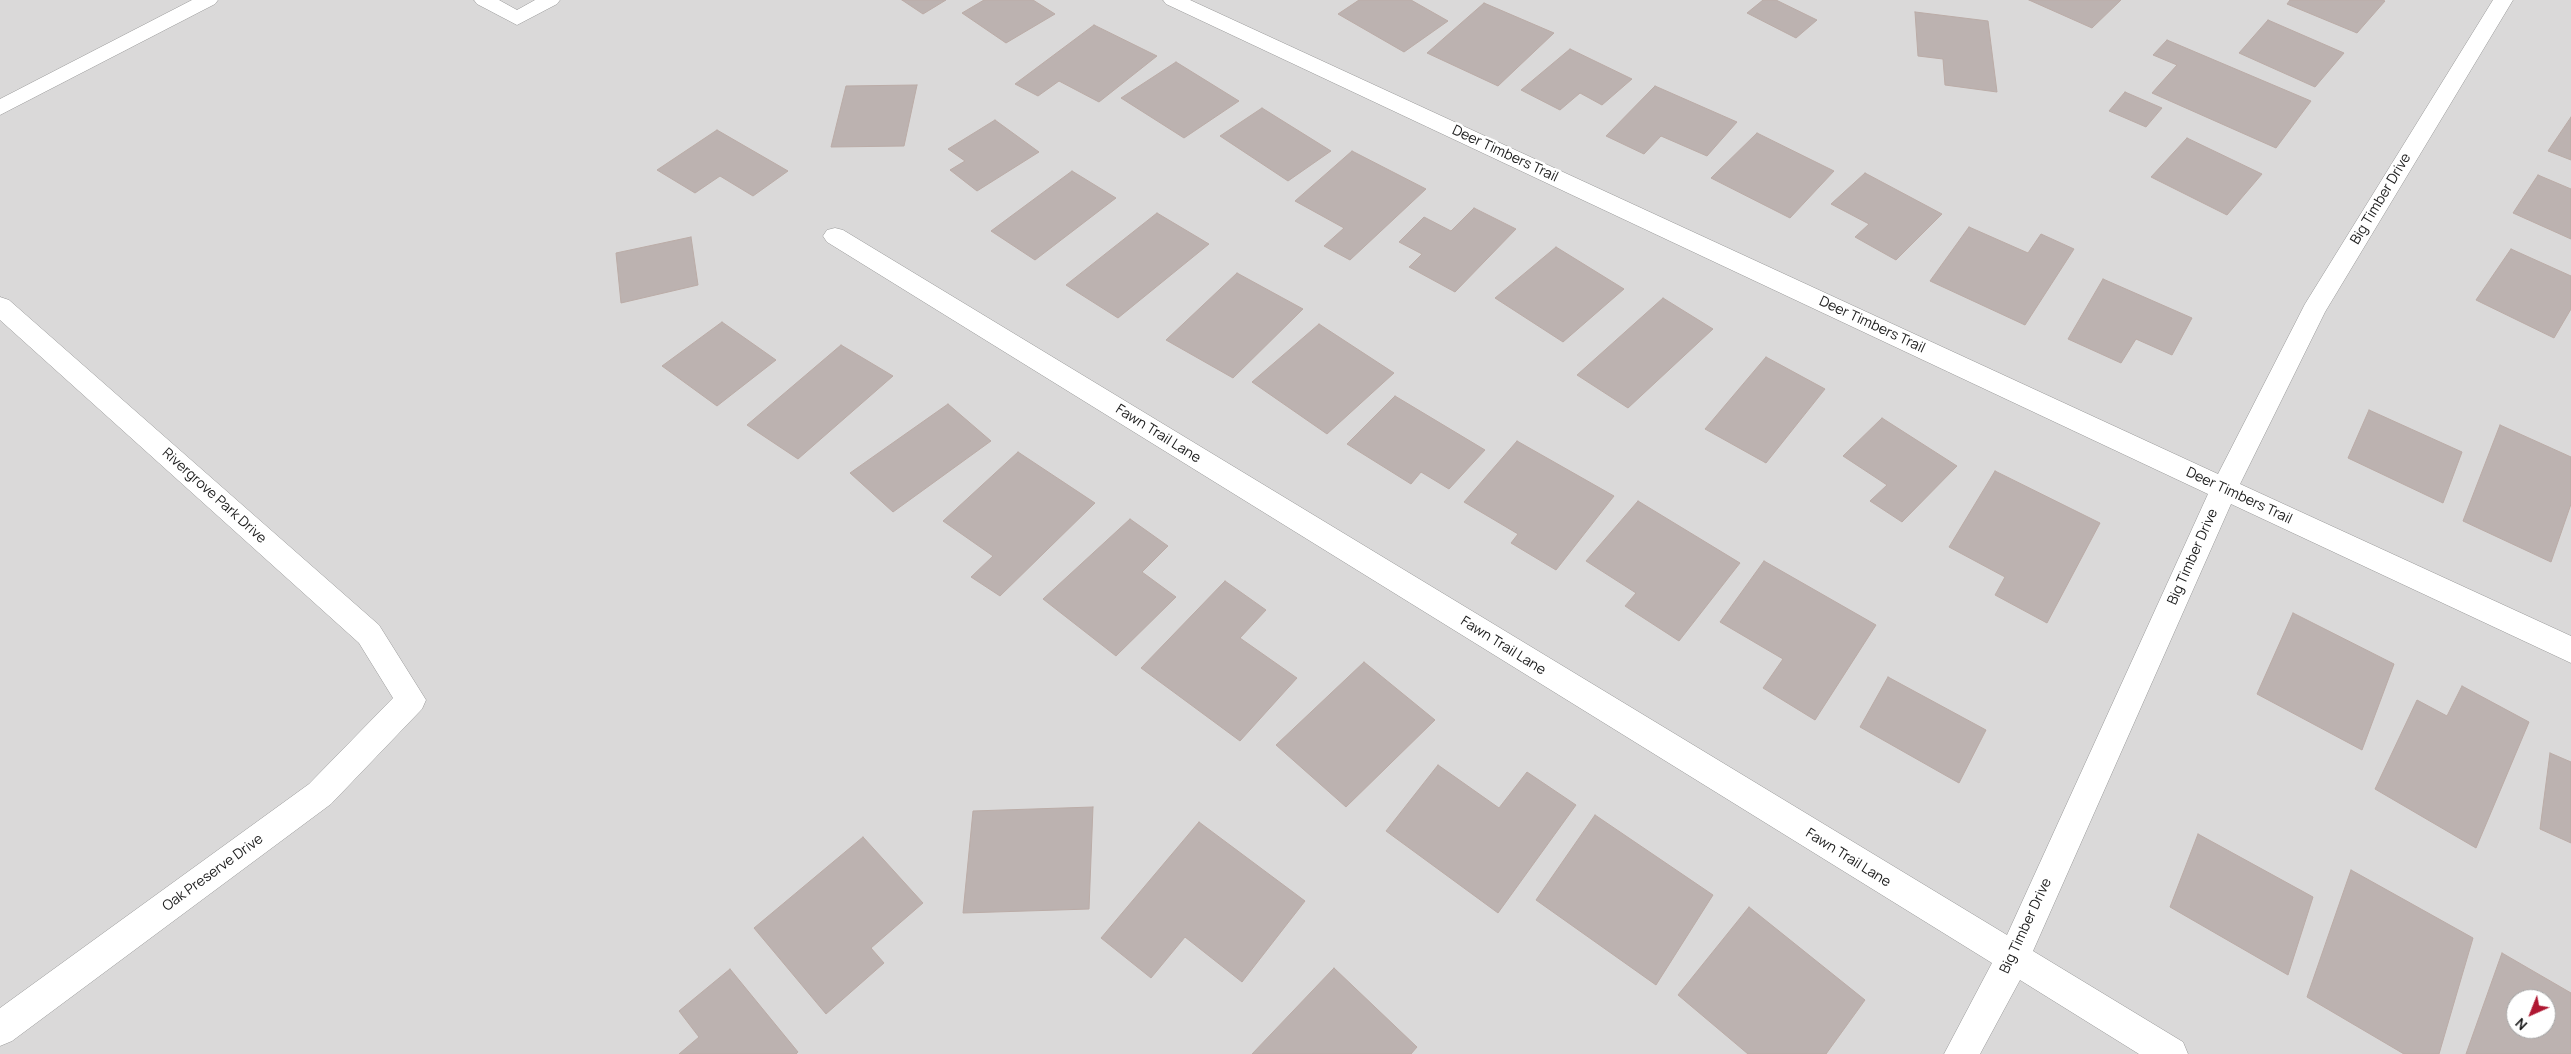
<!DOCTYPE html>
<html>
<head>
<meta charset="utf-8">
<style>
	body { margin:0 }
	#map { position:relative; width:2571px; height:1054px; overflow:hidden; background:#ece7e2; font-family:Manrope,sans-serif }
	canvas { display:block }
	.north { position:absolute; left:2506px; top:989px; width:50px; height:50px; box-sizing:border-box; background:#fff; border:1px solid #a4a4a4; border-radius:50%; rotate:224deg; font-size:14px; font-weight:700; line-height:20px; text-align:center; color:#1c1c1c }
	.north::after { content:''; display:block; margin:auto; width:18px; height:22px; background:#af1832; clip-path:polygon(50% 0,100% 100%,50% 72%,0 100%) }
</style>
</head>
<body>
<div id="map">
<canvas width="2571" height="1054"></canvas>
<div class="north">N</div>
</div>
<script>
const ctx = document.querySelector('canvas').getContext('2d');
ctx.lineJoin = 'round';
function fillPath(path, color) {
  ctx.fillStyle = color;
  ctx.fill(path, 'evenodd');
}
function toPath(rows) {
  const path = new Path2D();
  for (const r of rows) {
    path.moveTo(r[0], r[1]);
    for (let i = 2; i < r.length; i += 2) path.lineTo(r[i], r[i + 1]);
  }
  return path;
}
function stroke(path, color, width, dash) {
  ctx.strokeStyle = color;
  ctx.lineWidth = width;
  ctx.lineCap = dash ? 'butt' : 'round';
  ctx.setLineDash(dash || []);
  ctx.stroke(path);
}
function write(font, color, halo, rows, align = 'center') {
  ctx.font = font + ' Manrope,sans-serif';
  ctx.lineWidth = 5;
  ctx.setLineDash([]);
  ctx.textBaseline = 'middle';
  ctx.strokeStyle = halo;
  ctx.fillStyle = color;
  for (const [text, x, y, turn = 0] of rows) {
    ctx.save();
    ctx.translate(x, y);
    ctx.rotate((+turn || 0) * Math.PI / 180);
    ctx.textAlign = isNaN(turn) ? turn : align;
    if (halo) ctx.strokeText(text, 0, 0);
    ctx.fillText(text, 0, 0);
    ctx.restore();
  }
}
fillPath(toPath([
	[0,0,2571,0,2571,1054,0,1054],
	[2516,999,2546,999,2546,1029,2516,1029]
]), '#dad9d9');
const building = toPath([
	[902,0,946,0,923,14,902,0],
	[984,0,1033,0,1055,14,1006,43,962,13,984,0],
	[1359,0,1411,0,1448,21,1404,52,1338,14,1359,0],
	[1763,0,1776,0,1817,20,1796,38,1747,13,1763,0],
	[2029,0,2121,0,2092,28,2029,0],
	[2290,0,2383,0,2385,1,2357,33,2287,4,2290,0],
	[1484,3,1554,33,1498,86,1427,53,1484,3],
	[1915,12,1988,21,1997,92,1945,85,1943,59,1918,56,1915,12],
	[2268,20,2344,53,2315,87,2239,53,2268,20],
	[1094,25,1157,56,1099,102,1059,81,1038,96,1015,84,1094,25],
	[2167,40,2311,101,2276,148,2152,93,2177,65,2153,55,2167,40],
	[1570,49,1632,79,1602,105,1580,93,1560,110,1521,90,1570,49],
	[1176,62,1239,101,1184,138,1121,98,1176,62],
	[917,85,904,146,831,147,846,86,917,85],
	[1655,86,1737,122,1707,156,1661,136,1644,154,1606,136,1655,86],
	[2125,92,2162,108,2146,127,2109,111,2125,92],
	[1262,108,1331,151,1288,181,1220,136,1262,108],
	[2571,117,2571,160,2548,151,2571,117],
	[995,120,1039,152,977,191,950,170,965,161,948,149,995,120],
	[717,130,788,171,753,196,720,176,695,193,657,170,717,130],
	[1757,133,1834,171,1790,218,1711,178,1757,133],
	[2187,138,2262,174,2227,215,2151,177,2187,138],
	[1352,151,1426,189,1350,260,1324,246,1344,228,1295,201,1352,151],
	[1072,171,1116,198,1035,260,991,231,1072,171],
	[1865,173,1942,214,1896,260,1855,237,1869,224,1831,204,1865,173],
	[2538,175,2571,189,2571,239,2513,213,2538,175],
	[1474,208,1516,229,1455,292,1409,267,1422,254,1399,242,1424,217,1451,231,1474,208],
	[1157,213,1209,244,1118,318,1066,285,1157,213],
	[1969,227,2028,253,2041,234,2074,249,2025,325,1930,281,1969,227],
	[691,237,698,285,621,303,616,253,691,237],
	[1556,247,1624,289,1563,342,1495,298,1556,247],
	[2511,249,2571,276,2571,309,2554,338,2476,300,2511,249],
	[1237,273,1303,309,1233,378,1166,340,1237,273],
	[2103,279,2192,318,2172,355,2136,339,2121,363,2068,339,2103,279],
	[1663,298,1713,329,1628,408,1577,375,1663,298],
	[722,322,776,360,717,406,662,366,722,322],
	[1319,324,1394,373,1327,434,1252,382,1319,324],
	[841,345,893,376,798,459,747,425,841,345],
	[1766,357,1825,389,1766,463,1705,429,1766,357],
	[1395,396,1485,450,1449,489,1421,472,1411,484,1347,444,1395,396],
	[948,404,991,441,893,512,850,473,948,404],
	[2369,410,2462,452,2443,503,2348,458,2369,410],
	[1882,418,1957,466,1902,522,1870,501,1887,485,1843,456,1882,418],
	[2500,425,2571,457,2571,504,2551,562,2463,521,2500,425],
	[1517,441,1614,496,1556,570,1511,543,1518,534,1464,502,1517,441],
	[1018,452,1095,503,1000,596,971,577,993,556,943,521,1018,452],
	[1995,471,2100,523,2047,623,1995,595,2005,577,1949,547,1995,471],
	[1638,501,1740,563,1679,641,1625,606,1636,593,1586,561,1638,501],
	[1130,519,1168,546,1142,572,1176,597,1116,656,1043,599,1130,519],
	[1764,561,1876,625,1815,720,1763,688,1783,659,1720,622,1764,561],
	[1225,581,1266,610,1240,638,1297,678,1240,741,1141,668,1225,581],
	[2293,613,2394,664,2362,750,2257,694,2293,613],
	[1364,662,1435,720,1346,807,1276,745,1364,662],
	[1888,677,1986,730,1959,783,1860,727,1888,677],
	[2462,686,2529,722,2476,848,2375,789,2417,700,2447,716,2462,686],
	[2550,753,2571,762,2571,843,2540,829,2550,753],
	[1438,765,1499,808,1527,772,1576,805,1498,913,1386,831,1438,765],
	[1093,807,1089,909,963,913,973,811,1093,807],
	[1595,815,1713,895,1656,985,1536,900,1595,815],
	[1199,822,1305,901,1242,982,1185,937,1151,978,1101,938,1199,822],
	[2198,834,2313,897,2288,975,2170,907,2198,834],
	[863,837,923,903,871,948,884,963,826,1014,754,928,863,837],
	[2351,870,2473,938,2439,1054,2404,1054,2307,997,2351,870],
	[1749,907,1865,1000,1826,1054,1748,1054,1678,995,1749,907],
	[2502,953,2571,993,2571,1054,2466,1054,2502,953],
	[2516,999,2546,999,2546,1029,2516,1029,2516,999],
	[1334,968,1417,1047,1411,1054,1252,1054,1334,968],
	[730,969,798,1052,796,1054,679,1054,699,1037,679,1011,730,969]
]);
fillPath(building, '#bcb2b0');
stroke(building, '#bbaca7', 1);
const minor = toPath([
	[192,0,218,0,215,4,0,115,0,99,192,0],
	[474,0,499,0,517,10,535,0,560,0,557,4,517,25,477,4,474,0],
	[1163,0,1190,0,2218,474,2305,304,2493,0,2513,0,2325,312,2240,484,2571,636,2571,663,2231,504,2033,951,2183,1042,2188,1054,2139,1054,2020,980,1980,1054,1944,1054,1992,963,827,242,823,236,827,230,835,228,843,230,2007,935,2208,494,1166,4,1163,0],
	[0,297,9,300,379,625,426,700,422,709,331,804,12,1041,0,1046,0,1008,309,784,393,698,359,643,0,320,0,297]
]);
stroke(minor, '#999', 1);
fillPath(minor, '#fff');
write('14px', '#1c1c1c', '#fff', [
	["Deer Timbers Trail",1505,154,25],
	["Big Timber Drive",2381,199,-59],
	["Deer Timbers Trail",1872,325,25],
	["Fawn Trail Lane",1158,434,32],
	["Rivergrove Park Drive",214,496,42],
	["Deer Timbers Trail",2239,496,25],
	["Big Timber Drive",2193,557,-66],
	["Fawn Trail Lane",1503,646,32],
	["Fawn Trail Lane",1848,858,32],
	["Oak Preserve Drive",213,873,-36],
	["Big Timber Drive",2026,926,-65]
]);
</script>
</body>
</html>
